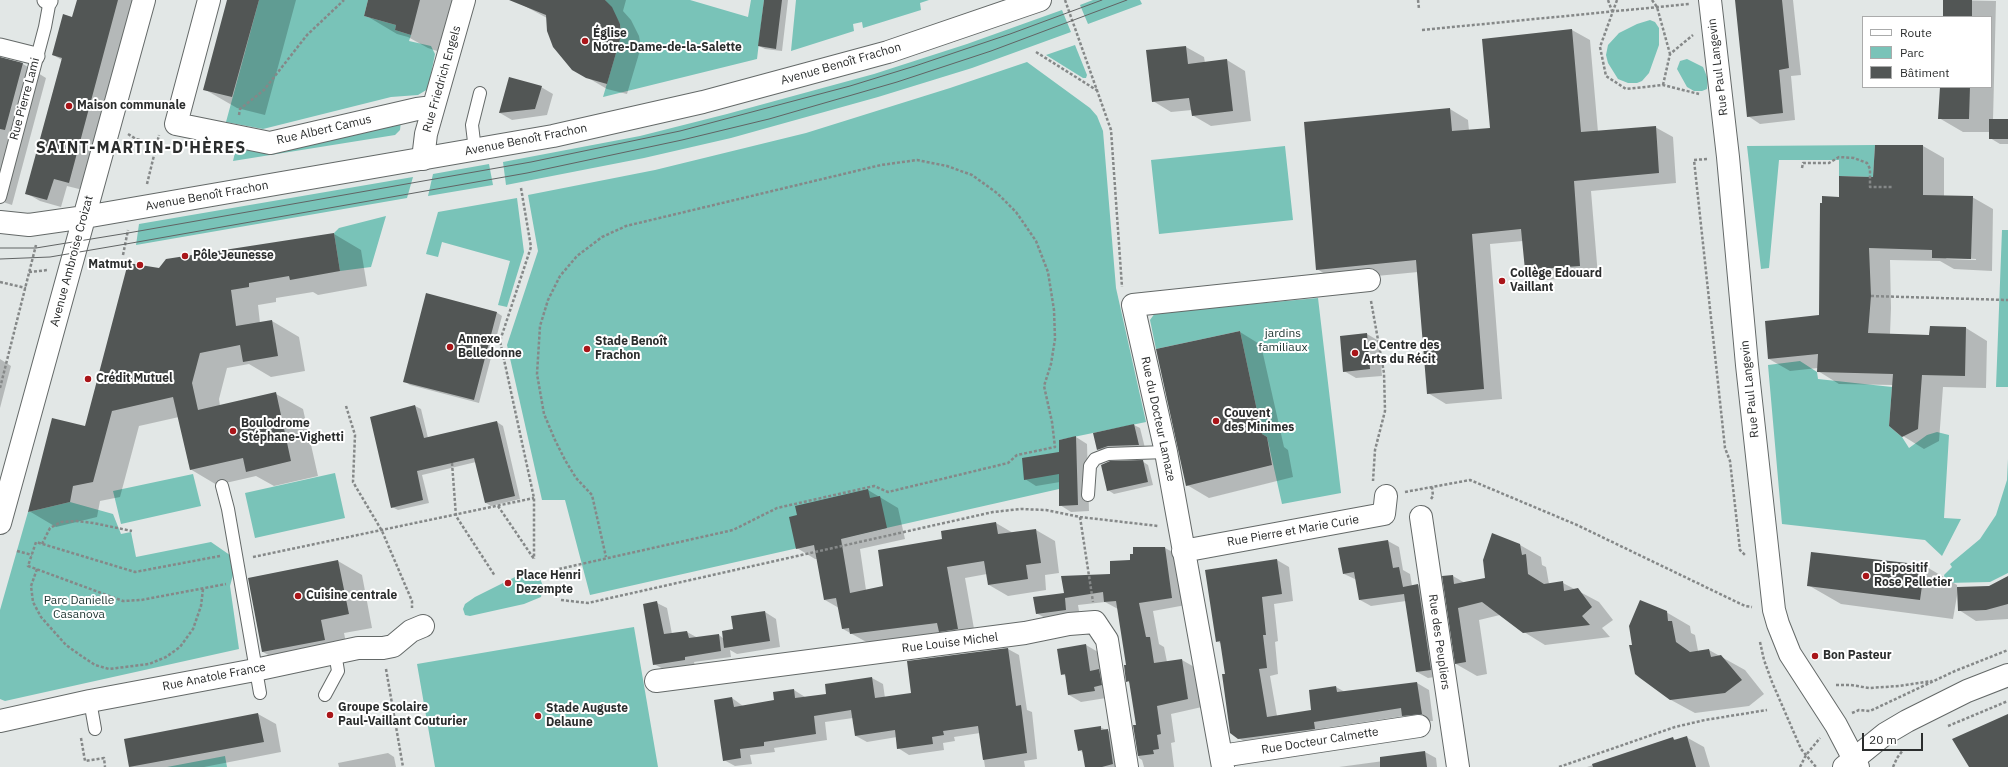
<!DOCTYPE html>
<html>
<head>
<meta charset="utf-8">
<style>
	body { margin:0 }
	#map { position:relative; width:2008px; height:767px; overflow:hidden; background:#e2e7e6; font-family:"IBM Plex Sans",sans-serif }
	canvas { display:block }
	.legend { position:absolute; left:1862px; top:16px; width:130px; height:72px; box-sizing:border-box; background:#fff; border:1px solid #aaabab; margin:0; padding:5px 7px; list-style:none; font-size:12px; color:#2b2d2d }
	.legend li { display:flex; align-items:center; gap:8px; height:20px }
	.legend b { width:20px; border:1px solid #aaabab }
	.scale { position:absolute; left:1862px; top:733px; width:61px; height:18px; box-sizing:border-box; border:2px solid #2b2d2d; border-top:0; padding-left:5px; font-size:12px; line-height:14px; white-space:nowrap; color:#2b2d2d; -webkit-text-stroke:3px #fff; paint-order:stroke }
</style>
</head>
<body>
<div id="map">
<canvas width="2008" height="767"></canvas>
<ul class="legend">
<li><b style="height:5px;background:#fff"></b>Route</li>
<li><b style="height:11px;background:#79c3b8"></b>Parc</li>
<li><b style="height:11px;background:#525655"></b>Bâtiment</li>
</ul>
<div class="scale">20 m</div>
</div>
<script>
const ctx = document.querySelector('canvas').getContext('2d');
ctx.lineJoin = 'round';
function fillPath(path, color) {
  ctx.fillStyle = color;
  ctx.fill(path, 'evenodd');
}
function toPath(rows) {
  const path = new Path2D();
  for (const r of rows) {
    path.moveTo(r[0], r[1]);
    for (let i = 2; i < r.length; i += 2) path.lineTo(r[i], r[i + 1]);
  }
  return path;
}
function stroke(path, color, width, dash) {
  ctx.strokeStyle = color;
  ctx.lineWidth = width;
  ctx.lineCap = dash ? 'butt' : 'round';
  ctx.setLineDash(dash || []);
  ctx.stroke(path);
}
function write(font, color, halo, rows, align = 'center') {
  ctx.font = font + ' "IBM Plex Sans",sans-serif';
  ctx.lineWidth = 4;
  ctx.setLineDash([]);
  ctx.textBaseline = 'middle';
  ctx.strokeStyle = halo;
  ctx.fillStyle = color;
  for (const [text, x, y, turn = 0] of rows) {
    ctx.save();
    ctx.translate(x, y);
    ctx.rotate((+turn || 0) * Math.PI / 180);
    ctx.textAlign = isNaN(turn) ? turn : align;
    if (halo) ctx.strokeText(text, 0, 0);
    ctx.fillText(text, 0, 0);
    ctx.restore();
  }
}
fillPath(toPath([
	[259,0,368,0,364,16,396,25,395,30,411,35,409,41,431,46,435,54,428,89,418,95,391,97,263,129,226,122],
	[605,0,690,0,748,17,751,0,764,0,757,59,603,97,621,36,620,24],
	[796,0,929,0,920,3,921,10,863,28,862,22,853,24,854,31,791,51],
	[1093,0,1140,0,1142,4,1088,24,1080,5],
	[1062,10,1071,32,972,68,878,97,731,138,644,158,506,185,503,162,640,136,727,114,874,74,967,44],
	[1650,20,1655,22,1659,28,1659,45,1649,73,1642,81,1637,83,1628,83,1618,79,1608,63,1606,55,1608,45,1619,33,1637,24],
	[1075,45,1087,75,1086,78,1083,78,1046,55],
	[1687,59,1703,67,1708,79,1707,89,1702,91,1694,91,1687,87,1677,69,1680,61],
	[1027,62,1090,108,1097,116,1103,131,1116,288,1146,422,1059,440,1059,489,590,595,565,500,542,500,507,345,538,251,528,195,655,170,806,133,950,88],
	[401,121,400,130,395,135,233,161,237,144],
	[1875,145,1873,177,1839,176,1839,160,1779,160,1769,268,1761,269,1747,146],
	[1285,146,1293,220,1159,234,1151,160],
	[489,164,493,185,428,196,433,174],
	[413,177,407,198,136,245,139,224],
	[517,198,524,252,507,307,498,305,510,261,442,242,438,257,426,254,438,212],
	[386,216,371,267,340,271,334,233,339,228],
	[2002,230,2008,230,2008,387,1996,387],
	[1318,298,1341,493,1282,504,1267,437,1262,434,1240,331,1156,349,1150,320,1155,313],
	[1800,361,1817,372,1818,379,1892,387,1889,426,1902,437,1909,448,1927,435,1937,432,1949,435,1944,518,1961,519,1942,556,1925,540,1782,524,1768,365],
	[2008,459,2008,573,1990,582,1946,583,1944,575,1952,567,1950,564,1980,539,1996,515,2007,480],
	[335,473,345,518,255,538,245,493],
	[193,474,201,506,121,524,113,491],
	[70,502,113,514,121,534,131,532,136,557,211,542,237,560,230,586,239,649,5,701,0,699,0,610,28,512],
	[529,570,539,576,543,586,541,597,524,604,470,616,465,615,463,609,465,604,475,597],
	[634,627,658,767,435,767,417,664],
	[225,756,227,767,167,767]
]), '#79c3b8');
fillPath(toPath([
	[78,0,133,0,83,190,67,186,61,207,40,201,26,193,62,60,53,55,73,18],
	[229,0,296,0,265,115,237,108,204,89],
	[369,0,466,0,443,53,428,48,408,37,397,34,365,15],
	[520,0,626,0,623,11,631,20,639,36,641,47,627,94,607,89,573,69,547,18,519,3],
	[765,0,788,0,782,51,765,49,759,46],
	[1736,0,1793,0,1801,75,1791,76,1795,120,1760,124,1748,116],
	[1944,0,1996,1,1993,120,2008,119,2008,144,2000,144,1990,138,1990,132,1963,132,1939,118,1941,87,1991,87,1991,17,1944,17],
	[1572,30,1590,40,1598,132,1655,127,1673,137,1676,183,1591,191,1598,276,1544,280,1526,270,1523,241,1490,244,1502,399,1446,404,1428,393,1418,272,1335,280,1317,269,1305,123,1450,109,1468,120,1469,131,1491,129],
	[1186,47,1204,57,1205,63,1227,60,1245,71,1251,121,1211,126,1192,115,1192,110,1171,112,1153,101],
	[0,58,23,64,46,78,12,205,0,201],
	[510,78,541,87,553,94,547,115,512,120,500,113],
	[1876,146,1923,146,1944,158,1944,197,1972,197,1993,209,1992,271,1954,269,1940,261,1890,260,1891,308,1890,334,1929,336,1931,327,1966,328,1987,341,1986,388,1943,387,1939,441,1924,449,1903,436,1893,385,1839,384,1818,371,1818,368,1790,371,1769,359,1820,316,1840,198,1874,178],
	[1944,257,1976,259,1976,260,1947,259],
	[334,234,361,250,367,286,318,295,313,292,276,298,276,302,258,305,260,323,272,321,299,337,305,371,271,377,249,364,227,368,219,399,220,406,276,394,303,409,318,476,274,486,256,476,217,485,190,469,179,417,139,426,120,497,100,501,97,517,56,527,29,511,86,427,159,269,167,260],
	[496,312,502,316,479,403,410,385,404,381],
	[1240,332,1261,345,1284,447,1288,450,1293,477,1209,498,1187,485],
	[1367,334,1379,341,1382,376,1356,378,1344,371],
	[0,359,11,366,0,408],
	[415,406,421,409,428,438,497,422,503,426,520,499,491,506,486,503,476,462,422,475,429,503,398,510,392,507],
	[1134,425,1140,428,1145,448,1104,453,1098,449],
	[1076,437,1087,444,1089,511,1071,512,1060,505,1060,482,1036,486,1025,479,1060,453],
	[1142,461,1148,465,1153,485,1114,494,1108,490],
	[868,490,898,508,905,539,860,549,866,590,885,587,943,540,942,531,996,523,1013,533,1036,530,1055,541,1059,573,1045,575,1046,590,1008,596,989,585,987,574,965,578,976,640,870,644,843,629,839,608,825,600,818,559,815,559,797,548],
	[1388,541,1399,547,1403,570,1410,574,1412,586,1418,585,1429,592,1441,676,1428,678,1417,672,1406,601,1371,606,1360,600,1357,580,1344,574],
	[1520,545,1541,557,1542,565,1546,567,1549,584,1563,583,1599,602,1613,620,1602,628,1610,637,1545,645,1524,632,1500,615,1479,620,1487,674,1477,676,1456,664,1453,576,1465,583,1487,579],
	[1134,548,1165,548,1180,556,1186,605,1153,611,1159,644,1164,647,1167,662,1182,660,1196,668,1202,707,1171,714,1175,742,1171,743,1174,767,1144,767,1142,760,1139,758,1134,726,1137,726,1130,683,1127,681,1127,666,1118,609,1105,602,1078,605,1080,617,1051,621,1036,613,1065,594,1111,574,1131,561,1134,555],
	[1812,553,1925,566,1957,585,1957,588,1989,587,2008,577,2008,619,1976,621,1959,610,1958,590,1953,619,1841,604,1808,585],
	[1277,560,1289,567,1293,601,1274,604,1278,641,1275,642,1278,674,1270,676,1277,716,1312,711,1336,687,1345,692,1417,683,1429,690,1433,721,1415,722,1404,716,1325,728,1326,735,1251,745,1238,738,1222,644,1217,641],
	[338,561,362,575,372,628,344,633,348,653,286,665,263,652,249,579],
	[657,603,667,608,672,634,687,632,698,638,719,635,724,639,734,630,765,612,776,619,780,647,737,654,730,650,731,657,694,662,695,666,665,670,654,664],
	[1666,612,1690,626,1691,633,1695,635,1698,651,1709,650,1745,670,1764,694,1749,706,1695,713,1671,700,1633,646],
	[1086,645,1098,652,1106,698,1081,702,1069,695,1066,676,1062,674],
	[1008,649,1019,655,1027,710,1032,712,1037,759,1024,761,1025,767,985,767,980,733,954,737,955,741,943,743,944,750,909,755,898,748,897,737,867,742,856,736,853,718,825,722,827,740,774,748,775,752,750,755,752,764,735,766,724,760,732,698,743,706,775,701,794,690,805,697,827,695,872,678,883,684,885,698,912,694],
	[258,714,276,724,281,752,204,767,130,767,125,740],
	[1100,727,1120,737,1125,767,1086,767,1084,753,1079,750],
	[1686,737,1704,747,1710,767,1587,767,1672,738,1676,740],
	[1425,752,1436,758,1437,767,1339,767,1391,760],
	[388,753,394,757,396,767,339,767,338,763]
]), '#0003');
fillPath(toPath([
	[77,0,118,0,69,183,54,179,47,200,25,194,62,58,52,55,63,14,72,17],
	[227,0,259,0,232,97,203,90],
	[368,0,420,0,411,35,395,30,396,25,364,16],
	[509,0,605,0,612,7,620,24,621,36,607,84,586,78,572,70,553,47,547,31,546,15],
	[764,0,782,0,776,49,758,46],
	[1735,0,1782,0,1789,68,1779,70,1783,113,1747,117],
	[1943,0,1972,0,1972,17,1943,17],
	[1572,29,1581,132,1656,126,1659,173,1574,181,1580,266,1525,270,1521,229,1472,234,1484,389,1427,394,1416,260,1316,270,1304,122,1450,108,1452,131,1490,128,1482,39],
	[1186,46,1188,64,1227,59,1233,111,1192,116,1189,98,1152,102,1146,50],
	[0,57,23,63,5,130,0,129],
	[509,77,542,86,535,109,499,113],
	[1940,87,1970,87,1969,119,1938,119],
	[1989,119,2008,119,2008,139,1989,139],
	[1875,145,1923,145,1923,195,1973,196,1971,259,1932,258,1932,250,1869,248,1871,296,1868,333,1929,335,1930,326,1966,327,1965,376,1922,375,1918,429,1902,437,1889,426,1893,374,1817,372,1818,354,1768,359,1765,321,1819,315,1820,203,1822,203,1822,196,1839,197,1839,176,1873,177],
	[334,233,340,271,290,280,289,276,249,283,249,287,231,290,236,326,272,320,278,356,243,362,240,345,200,353,192,383,198,410,276,392,291,461,246,472,243,458,190,470,173,397,112,411,93,482,73,486,70,502,28,512,52,418,85,426,128,263,159,268,166,259],
	[426,293,497,312,474,400,403,382],
	[1240,331,1262,434,1267,437,1272,465,1186,486,1156,349],
	[1367,333,1370,369,1343,372,1340,336],
	[415,405,424,438,497,421,515,496,485,503,474,458,417,471,423,500,391,508,370,417],
	[1134,424,1139,445,1108,446,1097,450,1093,433],
	[1076,436,1078,505,1059,506,1059,474,1024,480,1022,458,1059,452,1059,440],
	[1143,460,1148,482,1107,491,1101,465,1110,461],
	[868,489,870,498,880,496,887,528,841,539,850,593,883,586,878,550,942,539,941,531,996,522,998,534,1036,529,1041,563,1026,565,1028,579,988,585,984,561,947,567,958,629,939,632,937,623,850,634,849,628,842,629,836,598,824,600,814,545,796,549,789,517,797,515,795,506],
	[1492,533,1520,544,1522,555,1526,554,1528,574,1544,584,1563,581,1564,591,1578,588,1592,607,1582,616,1590,625,1523,633,1482,602,1458,608,1466,662,1455,664,1442,576,1453,575,1454,584,1485,578,1483,560],
	[1388,540,1393,568,1399,567,1403,587,1418,584,1431,670,1416,672,1404,594,1359,600,1354,572,1343,574,1338,548],
	[1133,547,1165,547,1172,598,1139,603,1146,637,1150,637,1154,663,1182,659,1188,699,1157,706,1161,734,1157,735,1159,749,1153,750,1154,754,1138,756,1133,725,1136,725,1129,681,1126,682,1124,665,1126,665,1116,601,1104,602,1103,592,1065,598,1066,610,1036,614,1033,597,1064,593,1061,576,1110,574,1110,561,1130,560,1130,554,1133,554],
	[1811,552,1925,565,1920,600,1807,586],
	[1277,559,1282,594,1262,597,1266,635,1263,635,1267,668,1259,669,1267,717,1311,710,1309,690,1336,686,1337,692,1417,682,1422,714,1402,716,1401,708,1314,722,1315,729,1238,739,1230,733,1222,674,1225,674,1220,641,1216,642,1205,570],
	[338,560,349,614,321,620,325,640,262,652,248,578],
	[2008,576,2008,604,1986,610,1958,611,1957,587,1989,586],
	[1640,600,1667,611,1668,621,1672,621,1676,642,1690,652,1709,649,1711,657,1721,655,1742,680,1725,693,1670,700,1640,678,1635,674,1629,645,1632,645,1629,626],
	[657,601,664,634,687,631,689,638,719,634,721,651,685,657,685,660,653,665,643,604],
	[765,611,770,641,724,648,722,631,733,629,731,616],
	[1086,644,1090,671,1099,669,1102,685,1094,687,1095,691,1068,695,1065,674,1061,675,1057,649],
	[1008,648,1016,706,1021,705,1027,753,983,760,978,726,943,731,944,735,932,737,933,744,897,749,895,730,855,736,851,710,814,716,816,734,764,742,764,746,740,749,741,758,723,761,714,700,732,697,734,707,774,700,773,692,794,689,795,698,826,694,825,684,872,677,875,698,911,693,907,661],
	[258,713,264,742,129,767,124,739],
	[2008,714,2008,767,1969,767,1952,739],
	[1101,726,1101,730,1108,729,1113,764,1102,767,1085,767,1082,750,1078,751,1074,730],
	[1687,736,1696,767,1593,767,1592,764,1673,737,1674,740],
	[1425,751,1427,767,1380,767,1380,757]
]), '#525655');
const service = toPath([
	[475,150,472,125,480,93],
	[0,197,45,27,50,0],
	[222,486,228,509,260,693],
	[1088,495,1090,466,1095,459,1108,454,1166,452],
	[325,695,338,671,335,653],
	[90,701,95,729]
]);
const pedestrian = toPath([
	[46,0,49,1],
	[0,47,36,56]
]);
const minor = toPath([
	[209,0,176,124,270,143,417,109,433,107],
	[1710,0,1728,157,1747,365,1774,610,1778,624,1790,654,1836,725,1858,767],
	[423,159,426,134,464,0],
	[1421,517,1458,767],
	[1183,551,1384,514,1386,496],
	[656,681,1025,633,1069,624,1095,622,1107,640,1127,767],
	[0,721,90,701,255,670,358,648,383,648,393,646,411,631,423,626],
	[1221,756,1419,726],
	[1223,767,1166,452,1133,305,1369,280]
]);
const tertiary = toPath([
	[0,222,29,225,85,217,553,136,703,102,888,52,1040,0],
	[0,523,144,0],
	[1844,767,1885,734,1907,721,1967,691,2008,675]
]);
stroke(service, '#646968', 14);
stroke(pedestrian, '#646968', 19);
stroke(minor, '#646968', 24);
stroke(tertiary, '#646968', 24);
stroke(toPath([
	[1065,0,1111,130,1122,287],
	[1418,0,1419,9],
	[1608,0,1612,11],
	[1617,0,1600,47,1606,76,1626,89,1663,85,1699,94],
	[1652,0,1657,7,1670,54],
	[1422,30,1689,4],
	[1036,52,1098,91],
	[1663,85,1670,54,1693,35],
	[239,115,240,109,264,90,307,35,344,0],
	[128,134,136,139,157,144],
	[1707,159,1694,160,1725,448,1730,461,1740,550,1746,556],
	[1802,168,1803,163,1829,163,1839,157,1854,158,1867,163,1870,169,1870,187,1893,187],
	[147,184,159,135],
	[521,188,531,247,500,341,534,498,534,559],
	[123,255,128,230],
	[29,272,48,270],
	[0,282,26,288],
	[1871,296,2008,300],
	[1371,301,1384,373,1385,411,1375,450,1373,481],
	[0,388,36,245],
	[346,406,355,435,353,482,382,531,412,601,412,608],
	[452,463,456,516,495,576],
	[1405,492,1470,480,1577,525,1745,606,1752,607],
	[1431,499,1433,496,1432,487],
	[498,506,534,559],
	[1080,517,1093,602],
	[42,544,50,528,61,522,76,521,93,523,132,531],
	[17,551,32,555],
	[220,556,135,572,36,542,28,566,123,601,141,600,226,584],
	[253,557,534,498],
	[37,569,31,586,33,602,41,617,66,645,80,655,95,665,109,669,149,664,166,657,180,647,193,629,201,606,203,589],
	[559,569,733,530,777,508,874,486,888,492,1008,463,1017,455,1055,447,1052,422,1044,386,1051,364,1055,339,1054,310,1048,272,1036,241,1016,212,997,193,972,175,947,166,917,160,881,165,626,226,602,237,577,256,560,276,548,300,540,326,537,374,544,414,555,440,565,460,576,478,592,495,606,557],
	[561,600,588,603,993,512,1021,509,1046,510,1080,517,1158,526],
	[1760,642,1764,660,1772,682,1801,749,1816,767],
	[386,669,403,767],
	[1836,685,1851,685,1869,688,1899,686,1932,681],
	[1852,713,1859,710,1870,711,1955,671,2008,650],
	[1948,726,2008,701],
	[81,738,85,761,104,758,105,767],
	[1559,767,1675,727,1705,720,1767,710],
	[1800,767,1806,755,1820,738],
	[1893,767,1897,758,1903,750]
]), '#858888', 2.5, [3, 2]);
stroke(service, '#fff', 12);
stroke(pedestrian, '#fff', 17);
stroke(minor, '#fff', 22);
stroke(tertiary, '#fff', 22);
stroke(toPath([
	[0,248,36,248,128,233,531,162,680,131,850,86,915,66,1010,34,1102,0],
	[0,259,50,257,126,244,527,173,682,140,769,119,897,82,991,51,1127,0]
]), '#616464', 1);
for (const [x, y, r, color] of [
	[585,41,4,"#a91519"],
	[69,106,4,"#a91519"],
	[185,256,4,"#a91519"],
	[140,265,4,"#a91519"],
	[1502,281,4,"#a91519"],
	[450,347,4,"#a91519"],
	[587,349,4,"#a91519"],
	[1355,353,4,"#a91519"],
	[88,379,4,"#a91519"],
	[1216,421,4,"#a91519"],
	[233,431,4,"#a91519"],
	[1866,576,4,"#a91519"],
	[508,583,4,"#a91519"],
	[298,596,4,"#a91519"],
	[1815,656,4,"#a91519"],
	[330,715,4,"#a91519"],
	[538,716,4,"#a91519"]
]) {
  const dot = new Path2D();
  dot.arc(x, y, r, 0, 2 * Math.PI);
  ctx.fillStyle = color;
  ctx.fill(dot);
  stroke(dot, '#fff', 1.5);
}
write('bold 12px', '#2b2d2d', '#fff', [
	["Église",593,34],
	["Notre-Dame-de-la-Salette",593,48],
	["Maison communale",77,106],
	["Pôle Jeunesse",193,256],
	["Matmut",132,265,"right"],
	["Collège Edouard",1510,274],
	["Vaillant",1510,288],
	["Annexe",458,340],
	["Belledonne",458,354],
	["Stade Benoît",595,342],
	["Frachon",595,356],
	["Le Centre des",1363,346],
	["Arts du Récit",1363,360],
	["Crédit Mutuel",96,379],
	["Couvent",1224,414],
	["des Minimes",1224,428],
	["Boulodrome",241,424],
	["Stéphane-Vighetti",241,438],
	["Dispositif",1874,569],
	["Rose Pelletier",1874,583],
	["Place Henri",516,576],
	["Dezempte",516,590],
	["Cuisine centrale",306,596],
	["Bon Pasteur",1823,656],
	["Groupe Scolaire",338,708],
	["Paul-Vaillant Couturier",338,722],
	["Stade Auguste",546,709],
	["Delaune",546,723]
], 'left');
write('12px', '#2b2d2d', '#fff', [
	["Avenue Benoît Frachon",841,64,-16],
	["Rue Paul Langevin",1718,67,-97],
	["Rue Friedrich Engels",442,79,-74],
	["Rue Pierre Lami",25,99,-75],
	["Rue Albert Camus",324,130,-13],
	["Avenue Benoît Frachon",526,140,-11],
	["Avenue Benoît Frachon",207,196,-10],
	["Avenue Ambroise Croizat",72,261,-75],
	["Rue Paul Langevin",1750,389,-96],
	["Rue du Docteur Lamaze",1158,419,78],
	["Rue Pierre et Marie Curie",1293,531,-10],
	["Rue des Peupliers",1439,642,82],
	["Rue Louise Michel",950,643,-7],
	["Rue Anatole France",214,677,-11],
	["Rue Docteur Calmette",1320,741,-9]
]);
write('12px', '#213834', '#fff', [
	["jardins",1283,334],
	["familiaux",1283,348],
	["Parc Danielle",79,601],
	["Casanova",79,615]
]);
ctx.letterSpacing = '1px';
write('bold 16px', '#2b2d2d', '#fff', [
	["SAINT-MARTIN-D'HÈRES",141,148]
]);
ctx.letterSpacing = '0px';
</script>
</body>
</html>
